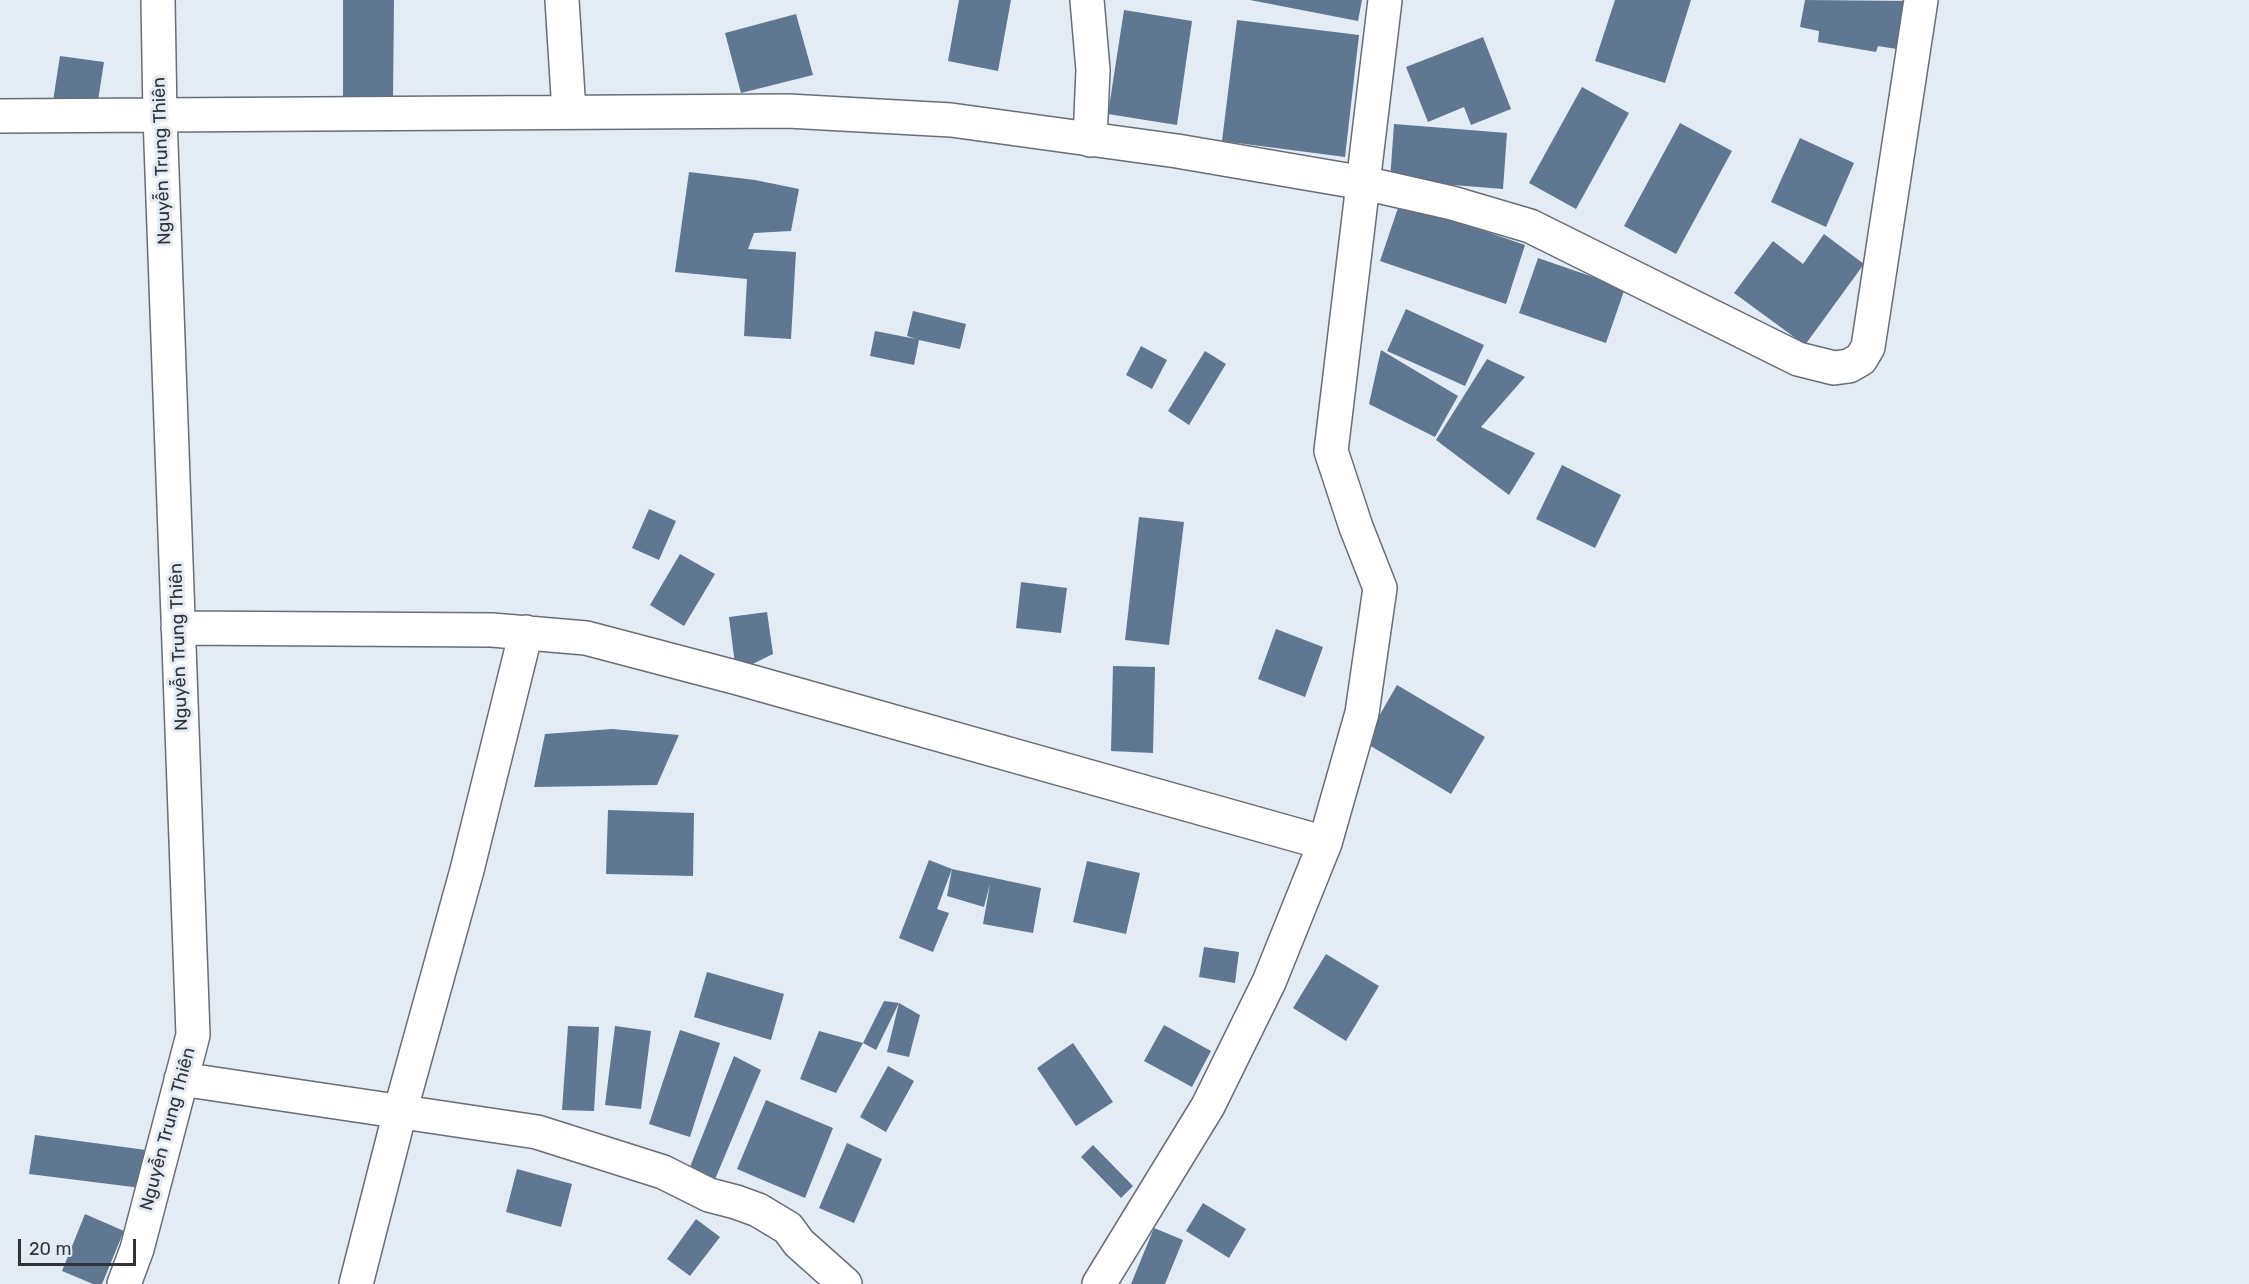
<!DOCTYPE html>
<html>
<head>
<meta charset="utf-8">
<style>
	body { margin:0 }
	#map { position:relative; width:2249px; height:1284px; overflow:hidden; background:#e3ebf5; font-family:Rubik,sans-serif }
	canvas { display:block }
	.scale { position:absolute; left:18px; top:1239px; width:118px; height:27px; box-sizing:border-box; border:3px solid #303337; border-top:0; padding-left:8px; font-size:18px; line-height:21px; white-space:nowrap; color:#303337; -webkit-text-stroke:4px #e3ebf5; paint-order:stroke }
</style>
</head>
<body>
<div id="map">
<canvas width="2249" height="1284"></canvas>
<div class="scale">20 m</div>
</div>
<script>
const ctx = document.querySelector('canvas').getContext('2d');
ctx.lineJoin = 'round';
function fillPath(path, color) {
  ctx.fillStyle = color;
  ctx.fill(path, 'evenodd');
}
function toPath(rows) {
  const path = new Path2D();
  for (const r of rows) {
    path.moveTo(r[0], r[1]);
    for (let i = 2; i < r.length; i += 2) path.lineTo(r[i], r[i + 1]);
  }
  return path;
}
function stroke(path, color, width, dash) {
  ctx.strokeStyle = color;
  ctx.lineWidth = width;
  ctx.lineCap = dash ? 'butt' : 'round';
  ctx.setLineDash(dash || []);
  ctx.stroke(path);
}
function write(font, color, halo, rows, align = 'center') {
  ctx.font = font + ' Rubik,sans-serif';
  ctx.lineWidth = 6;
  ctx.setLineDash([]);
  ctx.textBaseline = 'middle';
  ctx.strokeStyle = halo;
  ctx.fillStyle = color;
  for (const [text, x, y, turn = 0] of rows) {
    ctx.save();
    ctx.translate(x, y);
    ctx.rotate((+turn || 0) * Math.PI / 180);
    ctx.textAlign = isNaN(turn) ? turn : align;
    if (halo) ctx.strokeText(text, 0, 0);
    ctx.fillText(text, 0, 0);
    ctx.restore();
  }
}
fillPath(toPath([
	[343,0,394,0,393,100,343,99],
	[959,0,1011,0,998,71,948,61],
	[1250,0,1362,0,1358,21],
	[1615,0,1691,0,1665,83,1595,61],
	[1805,0,1911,1,1903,50,1878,46,1876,52,1818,42,1819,31,1800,27],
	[1124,10,1192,21,1177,125,1108,114],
	[796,14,813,75,741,93,725,33],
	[1237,20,1359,35,1345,157,1222,141],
	[1483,37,1511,109,1471,125,1464,107,1428,122,1406,67],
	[60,56,104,62,97,107,53,101],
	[1582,87,1629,113,1576,209,1529,183],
	[1680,123,1732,151,1676,254,1624,226],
	[1394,124,1507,133,1503,189,1390,180],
	[1800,138,1854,163,1826,227,1771,202],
	[689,172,755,180,799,189,791,231,754,233,748,249,796,252,791,339,744,336,747,279,675,272],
	[1400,202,1525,245,1506,304,1380,261],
	[1824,234,1864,264,1805,345,1734,293,1773,241,1803,264],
	[1538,258,1625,288,1606,343,1519,313],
	[1406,309,1484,345,1465,386,1387,351],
	[913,311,966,324,960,349,919,340,914,365,870,356,875,331,916,339,907,336],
	[1141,346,1167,360,1152,389,1126,375],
	[1381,350,1458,396,1435,437,1369,404],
	[1205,351,1226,364,1189,425,1168,411],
	[1487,359,1525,377,1481,427,1535,453,1509,495,1436,440],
	[1562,465,1621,495,1595,548,1536,519],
	[649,509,676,521,659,560,632,548],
	[1139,517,1184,522,1169,645,1125,640],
	[680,554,715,574,684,626,650,605],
	[1021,582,1067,588,1061,633,1016,628],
	[767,612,773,654,736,672,729,617],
	[1276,629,1323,647,1305,697,1258,679],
	[1113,666,1155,667,1153,753,1111,751],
	[1397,685,1485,737,1451,794,1364,742],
	[612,729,679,735,657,785,534,787,545,734],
	[608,810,694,813,693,876,606,874],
	[929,860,952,869,1041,888,1033,933,983,924,990,884,984,907,947,896,952,869,937,909,949,913,933,952,899,938],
	[1087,861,1140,873,1126,934,1073,922],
	[1204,947,1239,952,1235,983,1199,977],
	[1326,954,1379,986,1346,1041,1293,1008],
	[707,972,784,994,771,1040,694,1017],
	[884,1001,899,1003,920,1015,909,1057,887,1052,899,1003,876,1050,863,1043,836,1093,800,1079,819,1031,863,1043],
	[1164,1025,1211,1051,1192,1087,1144,1061],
	[568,1026,599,1027,594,1111,562,1110],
	[615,1026,651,1031,641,1109,605,1105],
	[680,1030,720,1043,690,1137,649,1124],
	[1073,1043,1113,1102,1076,1126,1037,1068],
	[734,1056,761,1070,713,1184,688,1172],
	[888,1066,914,1081,886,1132,860,1117],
	[766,1100,833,1128,805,1198,737,1169],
	[35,1135,146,1150,141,1188,29,1174],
	[847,1143,882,1159,854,1223,819,1208],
	[1093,1145,1133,1186,1121,1198,1081,1157],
	[517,1169,572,1184,561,1227,506,1212],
	[1203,1203,1246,1229,1229,1258,1186,1231],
	[85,1214,124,1231,102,1284,93,1284,62,1271],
	[696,1219,720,1237,690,1276,667,1259],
	[1154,1228,1183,1240,1165,1284,1131,1284]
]), '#607792');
const minor = toPath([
	[562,0,569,112],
	[1087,0,1093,70,1090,140],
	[0,116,788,111,951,120,1177,151,1364,183,1452,203,1530,226,1798,359,1834,368,1849,366,1861,359,1868,347,1921,0],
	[178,628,492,630,586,638,738,678,1325,843],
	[181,1079,537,1132,663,1172,709,1195,736,1202,758,1210,788,1228,799,1243,845,1284],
	[124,1284,137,1249,193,1035,160,116,158,0],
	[356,1284,400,1112,467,870,526,632],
	[1099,1284,1208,1106,1269,982,1325,843,1362,713,1380,588,1356,527,1331,451,1385,0]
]);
stroke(minor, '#676e77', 36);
stroke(minor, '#fff', 33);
write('18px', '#303337', '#e3ebf5', [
	["Nguyễn Trung Thiên",162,161,-92],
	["Nguyễn Trung Thiên",179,647,-92],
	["Nguyễn Trung Thiên",168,1129,-75]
]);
</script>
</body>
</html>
